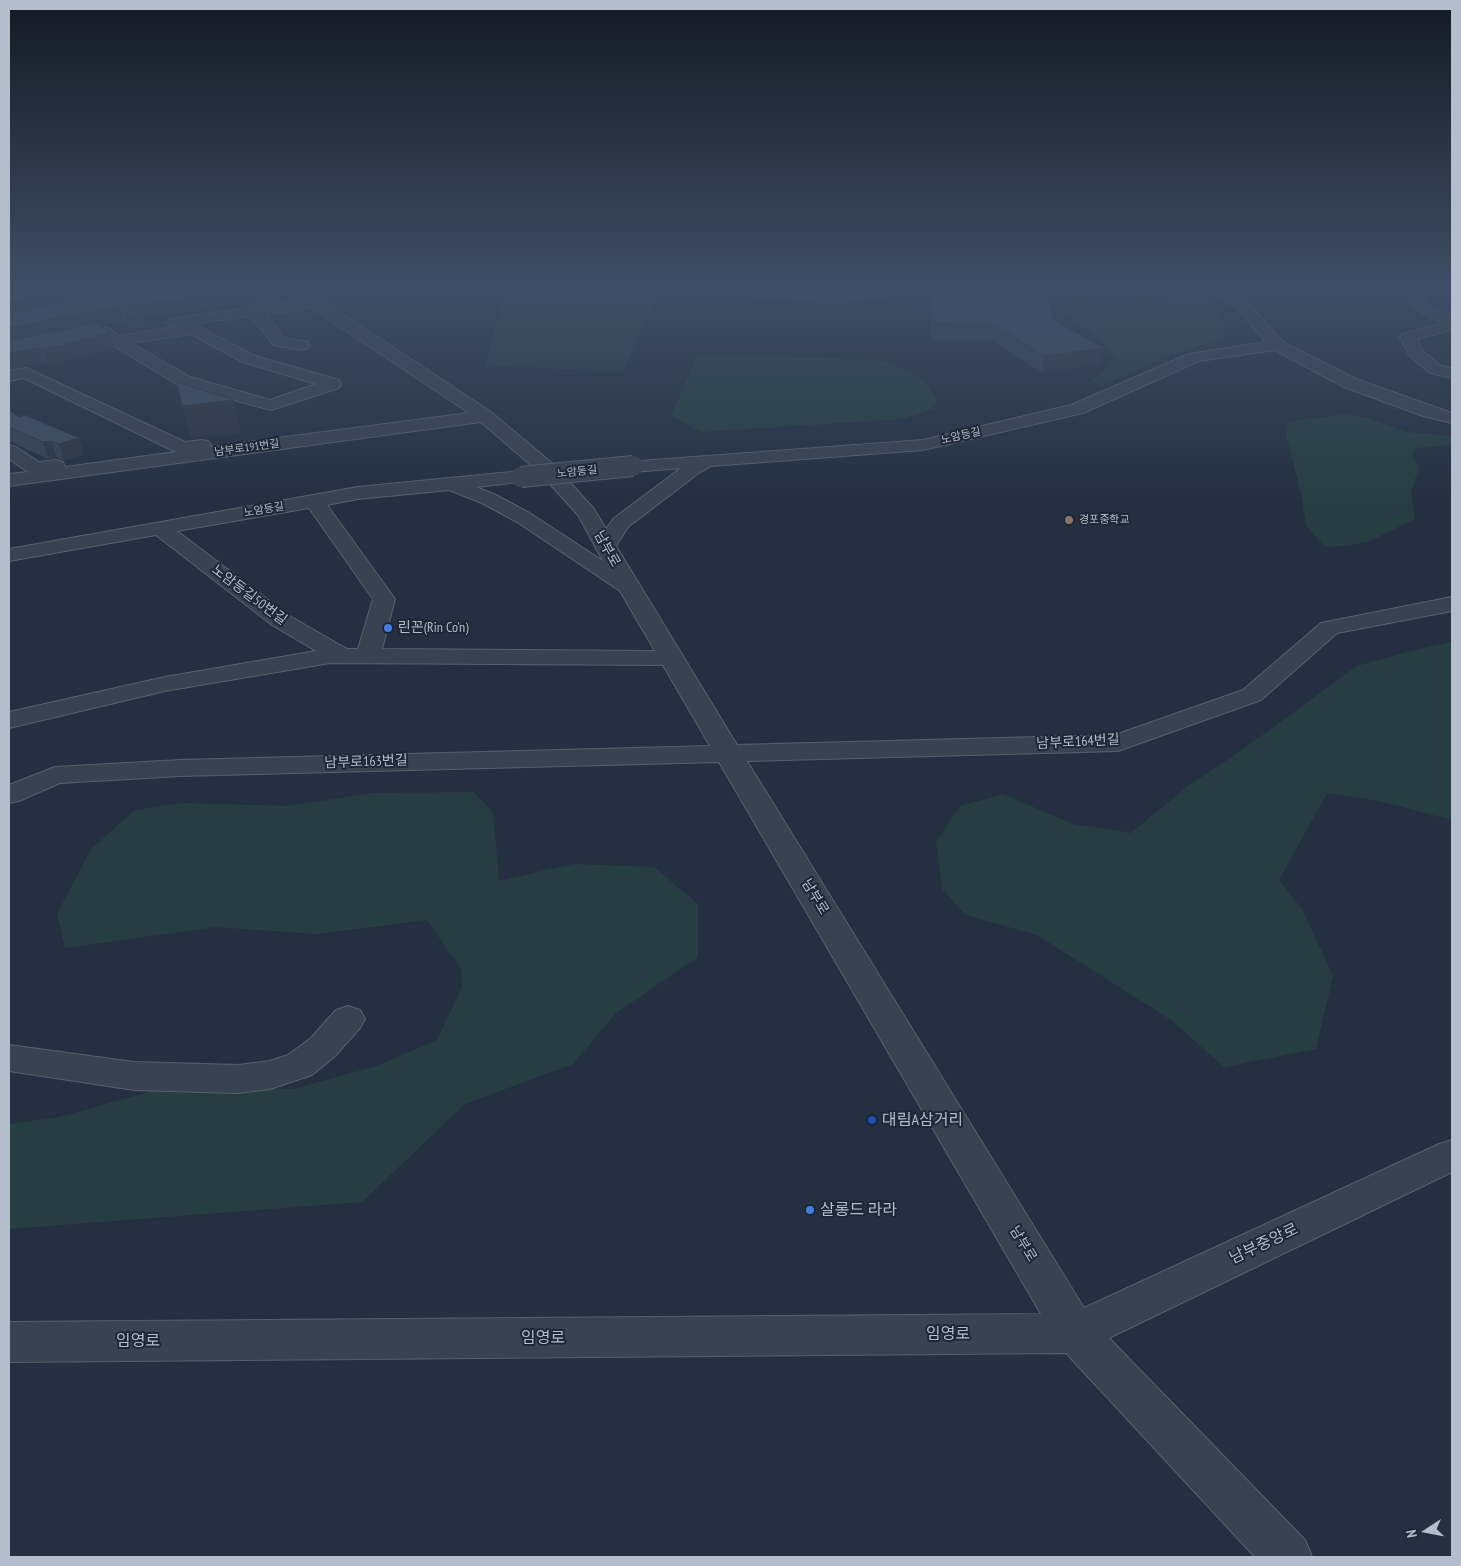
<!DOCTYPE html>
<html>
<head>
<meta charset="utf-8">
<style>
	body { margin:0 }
	#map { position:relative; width:1461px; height:1566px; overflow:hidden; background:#243041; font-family:"PT Sans Narrow",sans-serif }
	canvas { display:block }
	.frame { position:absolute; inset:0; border:10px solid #b4bdcb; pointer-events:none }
	.north { position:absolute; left:1401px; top:1506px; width:50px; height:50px; -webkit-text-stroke:4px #1d2736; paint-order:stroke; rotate:259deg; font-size:14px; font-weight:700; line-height:20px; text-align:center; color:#b4bdcb }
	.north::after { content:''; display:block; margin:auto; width:18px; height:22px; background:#b4bdcb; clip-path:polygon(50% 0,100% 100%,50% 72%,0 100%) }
</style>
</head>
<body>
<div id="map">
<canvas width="1461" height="1566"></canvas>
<div class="frame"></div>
<div class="north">N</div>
</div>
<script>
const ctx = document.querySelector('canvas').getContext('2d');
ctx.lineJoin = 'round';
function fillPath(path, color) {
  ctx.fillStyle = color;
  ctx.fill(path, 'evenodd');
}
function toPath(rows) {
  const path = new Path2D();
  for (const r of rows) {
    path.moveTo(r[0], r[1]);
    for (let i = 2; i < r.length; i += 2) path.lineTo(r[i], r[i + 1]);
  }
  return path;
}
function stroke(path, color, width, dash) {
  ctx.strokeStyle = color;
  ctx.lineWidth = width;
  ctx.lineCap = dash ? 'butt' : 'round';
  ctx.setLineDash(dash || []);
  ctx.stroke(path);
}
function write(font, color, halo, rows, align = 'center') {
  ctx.font = font + ' "PT Sans Narrow","Noto Sans KR",sans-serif';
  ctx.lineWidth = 4;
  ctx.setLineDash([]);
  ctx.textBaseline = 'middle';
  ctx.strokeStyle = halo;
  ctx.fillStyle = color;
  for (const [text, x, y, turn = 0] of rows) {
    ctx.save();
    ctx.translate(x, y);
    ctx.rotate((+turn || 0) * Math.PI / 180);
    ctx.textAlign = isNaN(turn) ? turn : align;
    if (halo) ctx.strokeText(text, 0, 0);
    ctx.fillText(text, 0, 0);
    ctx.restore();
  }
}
fillPath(toPath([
	[1172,287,1196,290,1207,297,1219,314,1227,333,1215,341,1167,356,1107,384,1088,383,1107,369,1114,358,1105,344,1073,320,1061,305,1071,302,1164,303,1173,293],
	[506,288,657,293,623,372,485,365],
	[698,355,866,359,884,361,915,375,926,383,936,399,936,404,929,410,902,419,701,432,671,416],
	[1345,414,1368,418,1406,432,1452,436,1452,445,1416,448,1412,455,1419,468,1411,491,1415,519,1368,542,1343,546,1325,547,1306,525,1301,493,1286,435,1288,422],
	[1452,642,1452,820,1379,801,1327,793,1279,880,1302,909,1333,976,1316,1049,1224,1067,1171,1020,1037,935,966,915,942,889,936,842,960,806,1003,794,1073,824,1131,833,1188,786,1235,755,1357,666,1410,651],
	[473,792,493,812,499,881,573,864,654,867,698,904,698,957,616,1013,573,1064,465,1104,362,1202,9,1229,9,1124,59,1117,174,1085,293,1089,377,1066,437,1040,462,987,461,969,427,920,317,934,215,927,65,948,57,914,91,849,135,810,182,803,288,806,372,793]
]), '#263e42');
const minor = toPath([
	[244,285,282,285,275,289,224,296,219,295,217,292,219,289,244,285],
	[289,285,304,285,309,290,335,285,432,285,425,289,342,292,317,297,491,412,553,464,594,509,606,529,613,519,681,468,633,472,626,470,624,466,626,462,923,440,1071,405,1189,354,1266,342,1238,309,1202,285,1219,285,1248,303,1283,342,1356,379,1452,413,1452,423,1423,416,1344,387,1275,350,1199,361,1083,413,923,450,711,466,700,472,628,527,616,546,737,745,1115,735,1243,690,1321,623,1452,597,1452,611,1337,633,1261,700,1118,751,747,761,1084,1308,1439,1144,1452,1140,1452,1172,1109,1338,1305,1540,1312,1557,1255,1557,1066,1353,9,1362,9,1322,1041,1314,719,762,180,776,60,783,19,801,9,803,9,785,55,767,180,760,710,746,663,665,330,663,165,691,9,728,9,712,165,677,316,651,272,625,156,535,9,561,9,549,358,487,521,471,528,473,531,477,528,481,476,487,496,495,531,514,603,561,578,515,539,472,481,422,9,486,9,474,28,472,9,459,9,445,16,447,39,462,56,460,63,462,65,467,176,452,24,378,9,381,9,371,26,368,185,442,202,440,208,441,211,445,209,447,469,413,312,308,266,314,283,338,308,342,310,345,308,348,302,350,273,345,252,316,175,326,170,325,168,322,170,319,175,318,252,307,260,303,263,299,268,298,273,299,274,304,304,300,299,298,289,285],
	[449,490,482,503,517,522,620,591,655,651,382,649,395,599,327,505,358,499,449,490],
	[309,508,373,599,358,649,347,649,288,615,177,531,309,508],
	[566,285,733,286,833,294,883,289,889,285,903,285,904,287,902,290,886,297,833,302,733,294,573,289,566,285],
	[1417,285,1431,285,1424,302,1444,314,1452,316,1452,330,1417,339,1423,351,1441,366,1452,368,1452,378,1430,373,1410,356,1400,337,1403,334,1444,323,1434,320,1411,306,1409,303,1417,285],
	[193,324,255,356,339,380,341,384,339,388,271,410,178,385,111,344,97,332,100,329,105,327,110,329,119,336,193,324],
	[191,334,243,362,316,384,270,400,190,377,131,343,191,334],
	[348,1006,360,1010,365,1019,360,1028,335,1056,312,1075,270,1089,238,1093,134,1090,9,1071,9,1045,134,1062,238,1065,270,1061,288,1055,311,1038,336,1010,348,1006]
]);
stroke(minor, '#56606e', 2);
fillPath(minor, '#384251');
const minorBridge = toPath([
	[521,477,633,466]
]);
stroke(minorBridge, '#56606e', 22, []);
stroke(minorBridge, '#384251', 20);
fillPath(toPath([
	[9,285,263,297,256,303,141,318,145,330,130,332,129,326,123,322,99,325,114,348,47,365,44,363,9,369],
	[936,285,1042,285,1054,320,1100,364,1042,373,993,341,932,339,928,311,929,296,935,296],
	[9,410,19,417,84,454,64,461,57,458,48,459,9,441]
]), '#364253');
fillPath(toPath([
	[9,285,69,285,9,297],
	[118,285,234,285,9,317,9,302,49,293],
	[258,285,260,285,263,297,256,303,141,318,145,330,130,332,127,318,128,313,123,306],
	[119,308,123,322,85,327,9,343,9,328,80,313],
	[110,333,114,348,47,365,42,350],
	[39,348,44,363,9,369,9,353],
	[1103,348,1100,364,1042,373,1044,356],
	[234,400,242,434,191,439,182,406],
	[79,438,84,454,64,461,59,444],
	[51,441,57,458,48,459,43,442]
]), '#2c3644');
const building = toPath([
	[61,285,118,285,49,293,9,302,9,294,38,288,61,285],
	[209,285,258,285,253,289,123,306,141,316,127,318,128,313,119,308,80,313,9,328,9,314,49,305,209,285],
	[939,285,1042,285,1054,320,1103,348,1044,356,995,325,934,323,929,296,947,297,939,285],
	[96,323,110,333,42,350,39,348,9,353,9,341,96,323],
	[177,382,234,400,182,406,177,382],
	[9,410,19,417,25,415,79,438,59,444,51,441,43,442,9,427,9,410]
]);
fillPath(building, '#3f4d61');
stroke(building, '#2c3644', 1);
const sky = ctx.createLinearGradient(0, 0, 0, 504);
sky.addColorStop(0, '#141a24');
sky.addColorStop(0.57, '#3f4e65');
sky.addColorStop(1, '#3f4e6500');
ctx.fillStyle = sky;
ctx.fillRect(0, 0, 1461, 504);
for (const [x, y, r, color] of [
	[1069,520,5,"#8d6e63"],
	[388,628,5,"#3f7fe0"],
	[872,1120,5,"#1a4fb4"],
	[810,1210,5,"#3f7fe0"]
]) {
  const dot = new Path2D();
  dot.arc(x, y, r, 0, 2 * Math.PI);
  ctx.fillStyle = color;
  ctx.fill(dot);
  stroke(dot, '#1d2736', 2);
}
write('11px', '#b4bdcb', '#1d2736', [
	["노암등길",961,436,-13],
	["남부로191번길",247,448,-8],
	["노암동길",577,472,-6],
	["노암등길",264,510,-10]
]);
write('11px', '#b4bdcb', '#1d2736', [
	["경포중학교",1079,520]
], 'left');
write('14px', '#b4bdcb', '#1d2736', [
	["남부로",607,549,61],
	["노암등길50번길",249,595,37],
	["남부로164번길",1078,742,-3],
	["남부로163번길",366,762,-2],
	["남부로",815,897,59],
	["남부로",1023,1244,59]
]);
write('14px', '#b4bdcb', '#1d2736', [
	["린꼰(Rin Co'n)",398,628]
], 'left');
write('16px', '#b4bdcb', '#1d2736', [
	["대림A삼거리",882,1120],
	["살롱드 라라",820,1210]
], 'left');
write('16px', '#b4bdcb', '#1d2736', [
	["남부중앙로",1264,1244,-25],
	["임영로",948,1334],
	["임영로",543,1338],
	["임영로",138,1341]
]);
</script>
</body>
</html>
